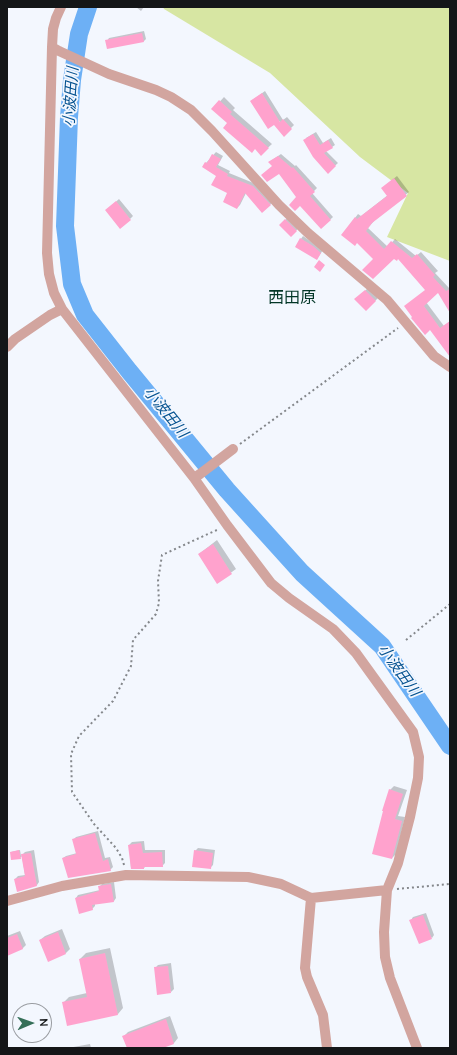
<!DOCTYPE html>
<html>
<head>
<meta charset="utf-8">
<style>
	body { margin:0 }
	#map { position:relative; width:457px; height:1055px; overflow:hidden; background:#f3f7fe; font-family:"Nunito Sans",sans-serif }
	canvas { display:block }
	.frame { position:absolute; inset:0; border:8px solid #141618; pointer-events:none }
	.north { position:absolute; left:12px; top:1003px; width:40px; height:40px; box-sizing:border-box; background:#f3f7fe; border:1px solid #9a9da2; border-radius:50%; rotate:88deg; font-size:11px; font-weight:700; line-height:16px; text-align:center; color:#141618 }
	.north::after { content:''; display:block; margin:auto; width:14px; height:18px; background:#356f58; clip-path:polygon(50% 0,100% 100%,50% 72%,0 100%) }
</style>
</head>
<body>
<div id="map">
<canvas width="457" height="1055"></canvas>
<div class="frame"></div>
<div class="north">N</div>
</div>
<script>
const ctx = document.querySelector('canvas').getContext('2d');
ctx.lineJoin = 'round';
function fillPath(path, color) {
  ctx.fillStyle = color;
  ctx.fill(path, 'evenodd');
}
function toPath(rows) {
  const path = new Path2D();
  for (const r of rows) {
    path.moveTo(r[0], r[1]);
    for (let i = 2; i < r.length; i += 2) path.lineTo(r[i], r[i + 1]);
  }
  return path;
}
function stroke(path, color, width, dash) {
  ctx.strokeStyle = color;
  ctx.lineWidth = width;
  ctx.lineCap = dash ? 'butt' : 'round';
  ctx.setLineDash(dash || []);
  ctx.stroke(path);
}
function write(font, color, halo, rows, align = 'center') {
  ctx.font = font + ' "Nunito Sans","Noto Sans JP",sans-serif';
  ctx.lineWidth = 3.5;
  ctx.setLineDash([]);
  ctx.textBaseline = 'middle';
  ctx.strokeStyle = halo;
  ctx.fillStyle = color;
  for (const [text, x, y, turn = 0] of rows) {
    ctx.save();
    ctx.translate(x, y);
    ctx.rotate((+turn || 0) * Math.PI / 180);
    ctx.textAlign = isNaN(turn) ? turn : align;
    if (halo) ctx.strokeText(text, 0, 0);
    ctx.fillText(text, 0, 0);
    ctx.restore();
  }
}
fillPath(toPath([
	[163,7,450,7,450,261,387,237,408,193,360,157,270,73,164,9]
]), '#d7e6a3');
fillPath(toPath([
	[136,7,144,7,141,11],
	[144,31,146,39,144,41,107,41,109,38],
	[265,91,283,120,287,117,294,125,290,129,251,101],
	[224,97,235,108,233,110,272,144,261,154,213,109],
	[316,132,323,143,331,138,335,145,326,151,338,163,328,172,306,138],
	[216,152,223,156,218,165,230,171,229,173,256,184,273,202,263,211,246,193,240,205,237,208,217,175,206,163],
	[281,154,295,166,296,165,317,188,312,193,333,217,321,228,279,172,269,162],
	[397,176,409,192,374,221,368,228,388,247,395,239,416,256,421,252,438,271,435,273,450,289,450,311,438,291,426,302,444,326,450,321,450,349,430,329,412,318,426,290,399,258,394,257,375,259,357,242,342,235,358,214,361,216,388,195,386,185],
	[119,199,133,216,130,219,109,208],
	[288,217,299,228,291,235,281,225],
	[303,236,323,250,317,259,296,246],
	[368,288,378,298,366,310,356,299],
	[217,540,236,569,218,582,199,554],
	[394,786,407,790,398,816,405,817,396,854,392,858,390,790],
	[98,831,105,858,110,857,113,867,110,870,63,858,66,856,77,853,73,840,76,837],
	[144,841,145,850,165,850,165,863,162,866,146,866,144,868,131,868,129,845,132,842],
	[198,848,215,850,213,865,210,868,195,851],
	[20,850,21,856,25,852,34,850,39,882,37,885,15,879,18,876,25,875,22,856,20,858,11,852],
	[114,882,116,898,114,901,95,904,95,906,92,909,76,898,78,895,100,890,99,887,102,884],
	[426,913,434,935,432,938,411,920,413,917],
	[62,929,70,949,66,953,48,960,40,940,45,936],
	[20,931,26,945,22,949,7,949,7,936],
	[110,948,123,1008,118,1014,63,1003,69,997,87,993,80,959,86,953],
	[171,963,174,989,171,992,155,968,158,965],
	[170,1016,178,1038,174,1043,161,1048,128,1048,123,1037,128,1032],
	[90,1044,91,1048,68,1048]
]), '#0003');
stroke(toPath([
	[88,7,79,34,72,80,69,117,65,226,72,284,85,315,129,371,227,490,302,573,382,646,450,746]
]), '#6db0f5', 18);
fillPath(toPath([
	[142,33,144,42,107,49,105,40],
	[262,93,280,122,283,119,292,129,284,137,274,125,268,129,250,101],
	[219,100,232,112,230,114,269,148,261,156,255,149,252,153,223,128,227,123,211,109],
	[313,134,320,145,328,140,333,148,324,153,336,166,328,174,313,157,303,140],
	[212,154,221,159,216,167,228,174,227,176,253,186,271,205,262,213,245,193,237,209,223,202,227,193,211,185,216,176,202,167,205,162,207,163],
	[278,156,292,168,293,167,315,192,310,196,331,220,321,229,300,206,295,211,289,205,296,197,279,174,267,182,261,175,272,166,268,162],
	[394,178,407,196,372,223,366,231,384,249,391,241,412,258,417,254,435,275,433,277,446,291,450,289,450,313,438,293,424,306,440,328,450,321,450,357,430,330,425,335,411,318,412,317,404,306,425,290,398,259,397,261,394,259,373,279,362,270,373,259,357,243,355,246,341,235,355,217,357,219,387,196,381,188],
	[116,201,131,220,120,229,105,210],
	[285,219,297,231,291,237,279,225],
	[300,238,313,246,321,253,317,260,295,247],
	[319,260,325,265,320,272,314,267],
	[365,290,376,301,366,311,354,299],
	[213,544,232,574,217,584,198,554],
	[389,789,403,794,395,819,402,821,392,859,372,854,383,811,382,811],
	[95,833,103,861,108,859,111,871,68,878,62,858,76,854,72,839],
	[141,843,143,853,162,852,163,867,144,867,144,869,131,869,128,845],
	[19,850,21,859,11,860,10,852],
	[194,850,213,853,211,869,192,867],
	[31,853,37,886,17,892,14,879,25,876,21,854],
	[111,884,114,902,92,905,93,910,79,914,75,898,99,891,98,886],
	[423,915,432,939,419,944,409,920],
	[58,932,66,954,48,962,39,940],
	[17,934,23,949,7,956,7,938],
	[105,953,118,1015,67,1026,62,1002,87,997,79,959],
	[168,966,171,993,157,995,154,967],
	[166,1019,174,1044,163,1048,127,1048,122,1036]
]), '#ffa2cd');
stroke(toPath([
	[240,444,398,328],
	[406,640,450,604],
	[124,865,122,858,116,848,94,824,72,792,71,754,79,736,113,701,131,666,133,640,156,614,159,603,158,581,162,555,219,529],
	[397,889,450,884]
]), '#84878b', 2, [2, 3]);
stroke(toPath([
	[61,7,56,18,53,29,52,47,47,253,49,274,54,293,62,309,194,478,227,525,271,583,289,598,333,629,356,653,413,732,419,757,418,778,410,817,398,863,387,890,384,932,385,957,390,978,417,1048],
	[52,47,59,51,109,74,156,90,171,97,191,110,212,131,279,205,308,233,387,300,434,356,450,367],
	[7,347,15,339,50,315,62,309],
	[194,478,200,474,233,449],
	[311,898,305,968,307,977,323,1015,327,1048],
	[7,901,62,886,126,875,248,877,281,884,311,898,387,890]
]), '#d2a59f', 10);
write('italic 15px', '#055290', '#f3f7fe', [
	["小波田川",72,97,-86],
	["小波田川",165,413,51],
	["小波田川",398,671,54]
]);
write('16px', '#023626', '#f3f7fe', [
	["西田原",292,299]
]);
</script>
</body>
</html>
